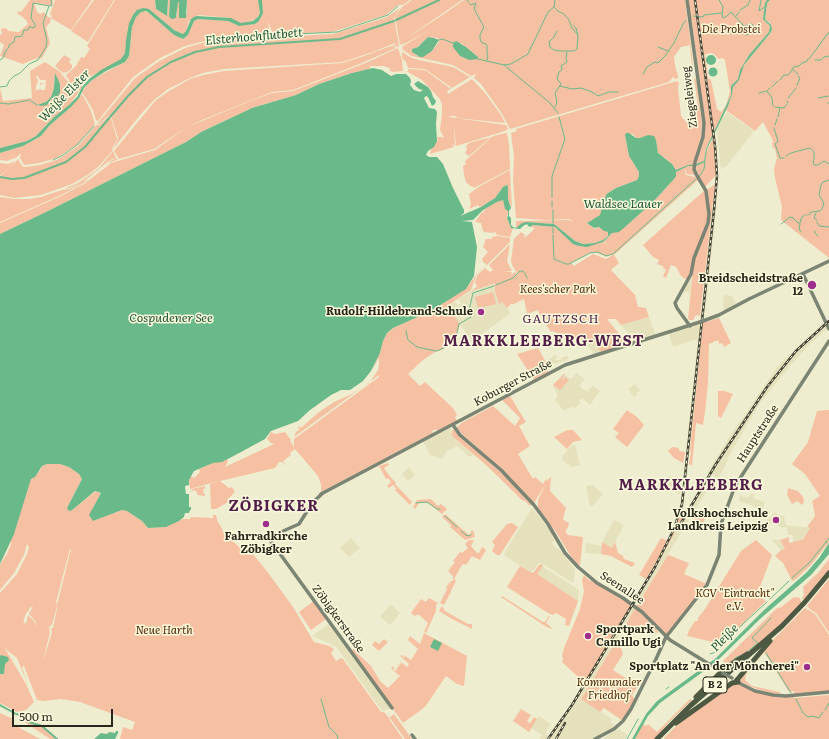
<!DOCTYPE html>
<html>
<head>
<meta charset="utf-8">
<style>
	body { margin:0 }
	#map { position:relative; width:829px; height:739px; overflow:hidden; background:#efedcf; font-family:Literata,serif }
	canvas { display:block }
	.scale { position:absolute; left:12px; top:709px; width:101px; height:18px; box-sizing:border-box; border:2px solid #28271c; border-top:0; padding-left:5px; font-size:12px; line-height:14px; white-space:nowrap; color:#28271c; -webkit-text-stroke:3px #fcfadc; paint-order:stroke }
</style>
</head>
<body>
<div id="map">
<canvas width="829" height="739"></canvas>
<div class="scale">500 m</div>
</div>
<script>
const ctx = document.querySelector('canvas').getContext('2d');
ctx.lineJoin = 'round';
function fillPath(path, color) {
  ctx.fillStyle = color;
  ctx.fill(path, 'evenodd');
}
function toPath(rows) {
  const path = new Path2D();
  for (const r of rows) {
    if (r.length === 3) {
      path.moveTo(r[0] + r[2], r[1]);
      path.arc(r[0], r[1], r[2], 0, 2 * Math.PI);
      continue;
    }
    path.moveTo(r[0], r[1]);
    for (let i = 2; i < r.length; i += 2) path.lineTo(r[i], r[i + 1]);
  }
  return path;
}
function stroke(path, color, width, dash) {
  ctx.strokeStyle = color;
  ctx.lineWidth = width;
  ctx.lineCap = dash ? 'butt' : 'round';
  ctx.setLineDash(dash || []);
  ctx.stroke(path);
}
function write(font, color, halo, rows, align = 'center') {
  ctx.font = font + ' Literata,serif';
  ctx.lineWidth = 3;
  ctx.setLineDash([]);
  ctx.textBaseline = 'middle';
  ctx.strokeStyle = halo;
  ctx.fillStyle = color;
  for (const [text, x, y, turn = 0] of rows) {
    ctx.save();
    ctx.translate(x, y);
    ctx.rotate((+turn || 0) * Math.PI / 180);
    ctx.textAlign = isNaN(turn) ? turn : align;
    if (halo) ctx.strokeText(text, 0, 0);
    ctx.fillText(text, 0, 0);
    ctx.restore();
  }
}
fillPath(toPath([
	[694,0,696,0,704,53,714,131,713,134],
	[727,112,754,131,726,167,723,167,721,170,717,131,719,123],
	[715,135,718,162,718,175,716,176,713,139],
	[717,177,716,211,688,464,685,462,698,341,694,340,673,347,668,332,700,322,715,184,716,178],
	[692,276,690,293,685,292,683,291],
	[495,283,495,291,499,304,502,302,511,313,472,341,447,306,454,301,458,306,461,303,458,299,463,296,471,291],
	[724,295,732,296,737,305,725,312,723,306],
	[649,317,656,336,631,344,627,332,621,325],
	[823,323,827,329,811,343,790,366,760,403,727,459,728,460,719,478,714,477,715,474,713,476,713,474,711,475,710,475,711,473,709,474,707,473,739,422,741,421,777,367],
	[586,339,591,340,602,353,595,356,589,347,583,342],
	[555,354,557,357,556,360,561,360,562,357,568,356,568,359,562,362,547,365,546,362],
	[576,373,585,379,579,386,587,392,593,386,600,391,590,405,582,398,579,401,581,403,575,408,572,406,570,409,568,408,564,411,555,400,558,395,553,387,554,386,553,385,564,374,571,379],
	[635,384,640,391,636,393,637,395,634,397,628,389],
	[450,427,453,438,473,455,470,457,457,446,447,451,442,459,430,455,423,441],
	[572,445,575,445,580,465,570,467,569,464,566,464,566,462,564,462,562,457],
	[686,466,688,468,683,510,687,511,699,490,699,487,705,477,707,477,707,479,710,477,710,480,712,478,712,480,714,479,637,605,633,602,668,541,678,518,681,504],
	[409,467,415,475,408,481,402,474],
	[669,476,677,479,674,487,681,490,680,495,663,484],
	[593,485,603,494,593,506,590,506,586,486],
	[752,493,754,494,753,498,765,502,762,510,751,505,750,504,750,505,739,501,740,495,747,498],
	[532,508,550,530,553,535,552,537,555,539,552,543,553,545,561,551,575,570,575,574,573,583,541,563,539,563,531,573,504,555,506,550],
	[774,512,780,516,784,516,786,525,810,528,801,540,793,542,793,535,788,535,787,527,782,528,772,522,769,526,765,523,769,517,771,518],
	[614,520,624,525,612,548,602,542],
	[351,538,360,548,349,557,340,548],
	[774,539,780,540,785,549,781,550,772,540],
	[586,543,602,546,601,554,585,553],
	[542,566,579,590,578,601,536,574],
	[391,604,400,613,390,625,380,617],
	[631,605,635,609,581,699,612,719,610,722,616,726,612,730,592,739,547,739,571,705],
	[330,623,392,708,382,711,337,648,335,646,333,646,331,644,312,636],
	[539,716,551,724,546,731,547,732,546,734,548,736,546,739,539,739,542,735,531,728],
	[618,729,628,735,626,739,602,739]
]), '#e4e1bc');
fillPath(toPath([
	[30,0,53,0,52,6,34,3,37,12,40,14,44,12,48,17,51,18,52,16,50,14,55,0,92,0,71,30,51,18,50,23,46,27,50,43,42,58,34,59,23,64,0,56,4,45,0,42,0,35,2,34,1,29,5,28,9,31,19,32,28,24,25,19,17,13,19,11,21,12],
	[94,0,114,0,88,42,71,31],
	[115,0,155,0,156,9,167,16,168,0,170,0,169,16,177,16,177,2,179,2,179,18,187,14,187,0,258,0,260,11,259,15,256,19,245,23,239,23,231,18,199,15,189,21,186,31,183,34,174,30,149,9,133,15,127,35,125,53,123,57,119,61,91,76,83,84,80,91,70,82,66,75,76,66,81,57,84,58,90,49,87,46],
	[262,0,410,0,403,5,398,5,386,15,332,32,273,34,268,21,265,17,268,21,270,35,209,40,185,46,160,58,133,77,98,121,96,120,93,110,82,92,88,84,95,78,125,62,129,56,132,27,134,20,138,14,143,11,149,13,174,35,183,39,188,35,194,21,198,19,228,21,239,26,255,24,259,21,263,13],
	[412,0,462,0,404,40,438,18,464,0,685,0,692,55,693,71,690,73,680,76,690,72,692,68,690,45,681,47,674,57,676,70,678,75,678,78,675,79,673,77,669,82,510,129,502,114,481,84,474,78,476,74,471,76,453,65,412,56,403,50,402,48,403,46,430,30,406,43,400,45,395,17,402,7],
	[428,37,438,38,439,42,432,51,418,56,412,52,412,49,418,47],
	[461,43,466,47,478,57,467,59,460,56],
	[688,0,694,0,713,135,706,149,704,161,696,164,704,139,702,98,692,22,693,21,691,21],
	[696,0,767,0,765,3,763,19,770,26,769,32,749,55,740,70,738,79,731,86,731,95,727,106,722,114,714,133],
	[712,53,716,56,718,59,723,58,725,60,730,91,726,106,721,112,717,109,711,80,708,78,705,54],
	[770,0,829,0,829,258,781,220,782,207,775,178,774,169,777,158,775,149,773,148,772,144,773,141,771,137,763,122,755,131,726,110,732,94,733,87,737,82,744,65,771,32,772,29,770,23,765,19,767,3],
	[400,8,394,18,399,46,398,47,392,45,396,44,395,43,373,52,342,62,224,69,203,73,190,78,168,89,154,100,141,114,113,149,118,138,111,116,108,116,99,124,97,124,135,78,161,60,185,48,209,41,218,40,333,34,387,17],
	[393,46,396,48,362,63,293,90,272,92,202,120,187,127,154,149,119,159,114,151,155,101,169,91,190,79,203,75,224,71,342,63,367,55,388,47],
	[398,48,402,60,403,71,393,72,390,71,390,69,389,68,384,66,370,66,370,69,352,73,319,84,296,95,252,108,201,132,186,142,46,212,0,234,0,223,59,197,84,184,111,163,155,150,187,127,253,100,272,93,293,91,368,62],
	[402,52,412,58,419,60,453,67,470,77,452,88,425,69,408,68,406,62,402,58],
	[64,55,71,59,69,62,72,65,72,68,66,73,65,72,63,73,55,66],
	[45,62,59,71,72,86,79,92,69,105,54,117,36,136,27,141,0,148,0,88,3,101,32,98,30,71],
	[55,74,60,84,60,93,58,96,51,99,49,103,39,106,38,105,47,102,51,97,54,88],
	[37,75,40,80,46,80,46,83,40,83,40,86,41,84,46,83,45,90,41,90,40,88,39,90,36,90,36,86,38,81,36,77],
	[408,69,425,70,451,89,447,91,448,94,472,79,485,93,501,115,505,123,457,118,456,116,449,116,448,102,449,117,506,125,508,129,505,131,456,146,454,123,455,146,451,144,454,147,430,154,431,150,438,140,437,137,442,137,444,138,440,130,442,114,442,104,440,99,447,95,440,99,422,80,406,71,408,71],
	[692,77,696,79,702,124,701,137,693,165,676,170,672,164,658,153,656,140,648,135,640,138,636,138,633,134,625,135,629,156,639,172,639,176,637,180,616,188,608,193,606,195,601,215,587,223,595,229,598,227,608,232,608,236,603,240,600,236,603,240,595,243,583,244,575,241,554,224,526,222,522,223,516,228,516,221,568,220,574,222,569,219,547,220,516,218,513,181,514,157,511,133,517,131,516,129,677,81,679,83,678,88,681,116,686,122,689,121,698,106,694,78,692,77,681,80],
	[82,94,91,111,95,124,77,145,56,158,40,163,24,165,20,158,21,153,17,157,7,161,0,160,0,153,23,146,41,136,50,125,71,107],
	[108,117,109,117,111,118,117,139,112,149,113,150,99,166,89,174,72,184,41,195,14,198,0,195,0,176,10,168,18,159,22,166,25,167,40,165,57,160,78,146,96,125,99,125],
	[506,133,507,133,509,145,510,169,474,188,474,187,470,186,466,182,464,175,463,166,466,164,465,161,493,136],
	[491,137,469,156,465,153,467,149,466,146,469,143],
	[713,138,716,175,705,187,698,177,696,166,705,162,706,153],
	[113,151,116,158,110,160,83,182,70,188,64,189,78,183,94,172,100,167],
	[117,158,117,160,108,163,84,183,59,196,0,222,0,197,14,199,29,199,41,197,62,190,70,189,89,179,110,161],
	[15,161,10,168,0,175,0,163,8,164],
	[688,166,693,166,694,175,687,174,684,168],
	[684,168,686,175,695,177,698,180,615,254,614,254,604,241,612,233,625,227,653,202,674,179,676,172],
	[510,170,512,208,508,199,508,187,503,187,495,198,482,206,480,207,478,205,469,209,471,204,469,194,480,186],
	[715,184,700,316,696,315,693,320,690,320,688,319,694,260,710,211,707,190],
	[705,190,709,217,687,280,681,276,676,267,671,265,666,278,663,276,666,270,663,268,663,266,657,264,659,260,653,257,643,245],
	[503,200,505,208,508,211,507,218,511,228,513,228,510,237,497,235,495,232,492,233,485,232,483,231,481,223,475,222,482,212,484,214,483,212,485,209,497,202],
	[532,225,555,227,571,241,579,246,604,242,611,250,619,263,611,270,635,295,638,307,646,308,649,317,621,325,616,319,607,319,628,345,602,353,591,340,588,342,586,339,584,341,581,339,580,341,576,340,567,334,557,333,553,331,551,332,545,323,548,322,544,314,540,315,538,310,527,314,524,299,514,304,511,304,507,308,502,302,499,304,495,291,495,283,472,291,477,286,475,282,477,276,485,268,490,272,493,270,489,265,510,244,507,261,512,271,502,271,512,272,511,275,515,272,519,276,512,265,511,261,514,239,521,232,525,235,524,238,528,235,535,228,531,227],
	[594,252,606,256,613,255,606,259,593,254,574,266,571,263,590,253],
	[497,236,510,238,510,242,486,266,486,264,483,262,482,259,488,252,483,247,485,241,486,239,492,239,492,237],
	[485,267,476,276,471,290,447,306,460,324,456,337,442,350,435,352,423,360,408,374,420,386,425,382,453,408,457,415,455,417,458,423,437,431,436,429,432,431,433,433,321,492,321,484,318,476,295,449,290,453,291,455,283,461,286,466,282,462,279,462,275,468,220,481,229,488,232,487,235,492,227,500,228,502,216,509,211,509,210,484,219,481,190,489,189,480,190,476,194,478,200,472,199,469,213,463,227,459,228,462,225,467,274,444,271,443,267,439,271,432,275,434,285,432,291,440,290,441,294,447,294,439,379,377,379,375,294,437,296,432,300,429,298,428,299,426,301,428,319,412,334,402,350,395,369,383,377,372,379,366,379,358,371,371,380,353,383,341,387,333,393,328,431,311,444,303,469,285,476,275],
	[493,292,496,304,478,308,475,297],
	[719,318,731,343,724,347,722,343,719,344,718,340,709,344,708,383,705,412,703,425,696,423,692,466,689,464,691,452,690,451,703,323],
	[538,348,547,364,548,374,535,381,517,354],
	[564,374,565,374,562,379,563,380,565,377,569,380,560,390,553,385],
	[718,391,725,391,733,394,721,418,718,416],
	[510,396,526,422,519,426,530,446,518,454,533,479,535,477,543,484,546,479,547,481,551,476,550,491,566,508,563,519,566,522,569,522,568,528,566,529,566,533,568,535,583,537,580,565,578,565,572,558,556,532,538,508,538,500,545,485,534,503,501,468,463,435,457,428,457,427,463,422,493,406,515,426,520,418,502,400],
	[627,410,637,417,644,425,627,447,615,437,619,433,613,429],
	[829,410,829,542,811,565,796,579,792,581,783,563,775,556,781,550,785,549,780,540,789,537,789,543,801,540,803,539,810,528,807,527,815,516,814,509,812,501,820,496,805,474,792,464,808,442,817,411],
	[453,429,509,480,531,505,530,506,525,501,522,500,485,464,454,438,452,436,452,431],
	[567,430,573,430,582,440,573,442,567,449,554,437],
	[672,447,679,448,679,451,685,452,683,463,674,458,668,451],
	[0,458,40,471,42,466,47,464,60,464,69,467,79,474,82,479,67,508,71,511,96,491,101,494,93,507,93,521,122,510,127,511,142,521,148,528,166,527,183,519,190,519,191,517,213,518,213,515,216,515,218,523,219,523,225,535,249,555,250,555,253,554,269,574,293,607,314,642,329,646,334,649,331,653,336,661,341,658,343,659,381,712,384,712,389,718,394,714,412,739,405,739,390,718,389,719,403,739,120,739,123,727,132,730,135,722,80,702,61,699,44,701,37,700,24,666,22,667,28,685,17,658,9,652,4,647,26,684,34,702,26,710,17,712,0,703,0,593,17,574,27,554,29,547,27,544,24,555,14,573,0,590,0,565,7,554,11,544,11,541,0,564],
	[70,549,71,549,58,601,57,603,57,609,53,628,51,628,52,632,43,662,50,632,49,627,52,625,57,606,56,602],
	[33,606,29,614,35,621,37,629,34,621,28,615,26,624,24,622,23,623,26,613,27,613,30,608],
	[388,463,389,465,384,468,388,474,396,483,395,484,412,502,410,505,395,490,396,488,393,485,389,488,387,486,391,482,388,478,386,479,379,466],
	[205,486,205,489,203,489,204,494,205,494,205,496,197,495,197,492,194,490,191,492,192,489],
	[788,488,798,491,803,497,804,502,802,505,797,501,792,504,787,495],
	[431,499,438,506,441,504,447,509,442,514,428,503,419,503,415,509,413,507,417,500],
	[682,509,687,511,657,564,675,530],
	[695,510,707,514,703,523,691,518],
	[445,514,469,535,472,530,474,532,475,537,465,540,450,527,451,525,442,517],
	[512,523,518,527,500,555,497,555,492,551,495,545,492,542,507,524],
	[661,538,668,541,646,579,639,575],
	[469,540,474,540,471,546,477,553,479,553,482,547,486,550,480,560,472,556,466,565,464,564,462,565,454,579,456,581,451,591,451,592,444,605,440,603,447,589,446,587,451,581,453,581,453,576,448,571,455,562,453,561,460,552,462,553,468,548,465,544],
	[756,540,772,555,760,587,756,594,766,601,722,644,687,636,689,630,695,621,698,621,698,618,705,609,741,551],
	[602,542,612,548,615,542,618,553,623,556,624,559,635,563,633,566,632,567,626,564,611,556,601,554],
	[668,555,689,563,684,574,707,584,666,637,636,607],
	[829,559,829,571,804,601,802,598,804,595,803,587,818,573],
	[541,564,543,565,542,567,537,574,578,601,569,626,565,625,566,619,556,613,553,615,548,613,507,587,520,566,532,573,534,572,539,565],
	[584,575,590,581,591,580,631,605,586,681,577,676,562,662,563,659,562,656,564,648,580,609,584,591,582,580],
	[829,579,829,633,816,613,811,610,807,606],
	[502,596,543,622,545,622,549,616,552,616,550,616,546,623,552,628,551,629,545,626,501,597],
	[794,597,800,598,802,604,756,647,726,667,721,667,725,664,723,661,775,610,779,607,780,608],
	[429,598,438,603,436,605,436,611,426,633,424,632,428,623,418,614,415,616,411,613,421,599,426,602],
	[314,601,326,619,311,630,299,612],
	[442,606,445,611,468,624,472,624,472,629,452,619,439,611],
	[635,608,653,623,659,634,657,632,655,634,641,624,640,627,636,633,630,636,622,632],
	[805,608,815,614,829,635,829,691,794,695,794,691,789,692,764,652,746,674,745,680,752,686,780,692,780,694,766,692,752,687,739,681,766,647],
	[424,633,467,656,464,686,457,684,446,676,425,707,403,723,351,651,355,648,358,651,357,653,371,666,380,681,388,688,400,676,391,669,393,666,394,668,393,670,395,671,397,669,396,668,399,666,397,664,400,665,401,663,400,661,407,667,409,664,400,656,402,655,404,658,405,656,404,655,411,660,418,649,408,640,410,636,420,644],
	[384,639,388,642,379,651,372,645,375,641,379,644],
	[615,643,621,648,623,654,613,670,638,686,632,695,635,700,623,721,604,708,600,712,581,699],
	[736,683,756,692,793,697,794,698,829,695,829,739,663,739,678,724,732,685],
	[690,699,692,700,669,722,655,739,635,739,643,724,646,726,649,724,649,725,657,732],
	[521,709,531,715,527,721,529,723,530,723,534,717,537,719,529,732,513,721],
	[0,713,13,719,14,721,14,725,40,739,0,739],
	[17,714,29,721,41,725,58,739,50,739,26,723,17,715]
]), '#f5c1a2');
fillPath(toPath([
	[155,0,168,0,167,16,156,9],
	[170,0,187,0,186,18,179,18,179,2,178,2,176,18,172,19,170,18,169,16],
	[258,0,262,0,263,13,259,21,255,24,239,26,228,21,198,19,194,21,188,35,183,39,174,35,149,13,146,11,141,12,136,17,132,27,129,56,125,62,106,71,92,80,84,88,79,98,71,107,50,125,41,136,23,146,0,153,0,148,27,141,36,136,54,117,69,105,77,97,82,87,89,79,101,70,121,59,125,53,126,40,129,23,133,15,137,10,143,8,149,9,174,30,183,34,186,31,191,19,196,16,231,18,241,23,253,21,258,17,260,13],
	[767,0,770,0,767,3,765,19,771,25,772,29,771,32,744,65,739,80,733,87,732,94,728,106,707,149,705,162,696,166,688,166,676,172,676,176,674,179,653,202,625,227,619,232,612,233,603,242,587,247,579,246,573,244,555,227,532,225,531,227,528,226,527,224,523,226,520,229,511,228,507,218,508,216,508,211,505,209,503,200,497,202,483,210,473,220,462,221,472,222,477,247,474,276,466,289,431,311,393,328,387,333,383,341,380,353,371,371,363,381,350,390,341,390,331,395,310,410,298,421,271,431,265,439,241,452,222,462,213,463,194,471,189,480,189,485,185,486,186,494,189,494,189,507,191,507,191,510,190,510,189,513,185,513,184,517,179,521,166,527,148,528,142,521,127,511,122,510,93,521,89,515,101,493,95,491,71,511,68,510,67,508,82,479,79,474,69,467,60,464,47,464,42,466,35,477,31,479,14,534,0,564,0,234,46,212,186,142,201,132,252,108,296,95,319,84,352,73,373,68,382,70,391,76,396,74,406,74,410,78,411,81,410,85,414,90,420,92,423,90,419,89,414,84,418,81,428,87,431,91,433,97,436,101,435,104,432,106,428,97,426,96,424,98,429,108,435,109,437,112,436,124,437,141,434,147,428,151,426,155,429,157,437,157,443,164,453,188,464,210,464,213,460,216,481,207,495,198,503,187,507,185,508,187,508,199,511,208,509,211,509,216,511,218,511,225,513,227,516,228,522,223,526,222,554,224,575,241,583,244,595,243,603,240,608,236,608,232,604,231,599,227,594,228,587,223,600,215,606,195,608,193,616,188,637,180,639,176,639,172,629,156,625,135,626,133,629,133,636,138,640,138,648,135,654,136,656,140,658,153,672,164,676,170,688,165,696,164,704,161,706,149,731,95,731,86,738,79,740,70,749,55,769,32,770,26,763,19,765,3],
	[428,37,434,38,439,40,432,51,423,57,420,57,412,52,412,49,418,47],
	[456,41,466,47,478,57,478,59,469,60,460,56,453,47,453,43],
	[711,60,5],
	[713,72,4.5],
	[55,73,60,84,60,93,58,96,51,99,47,105,42,106,37,105,46,102,51,97,54,88],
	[829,543,829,554,811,575,760,619,715,663,660,703,648,716,635,739,632,739,646,714,657,701,716,658,764,610,807,572,819,558],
	[434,639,442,643,438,651,430,647],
	[1,655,8,657,9,660,5,664,4,674,0,674,0,656],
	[116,731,118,731,118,733,115,739,94,739,101,733,107,734,109,732,115,733]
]), '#6ab98a');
stroke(toPath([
	[467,0,468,2],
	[719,0,723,7,722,15,723,18,727,16,731,12,743,25,745,26,752,24,758,30,756,32,753,32,746,35],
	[761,0,759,11,766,6],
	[469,3,471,5,476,3,474,9,484,27,480,35,480,39,482,43,486,44,487,46,487,53,488,56,487,60],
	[554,7,555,0],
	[555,8,558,11,564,14,569,20,572,28,578,35],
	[740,10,748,5,750,0],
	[693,16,703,17,704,15,721,13],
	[736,16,739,12],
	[557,31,554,37,549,42,550,47,554,50,561,51,574,51,577,49,578,36,576,28,574,26],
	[274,35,337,32,388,15,398,6],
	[242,37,271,35],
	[439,40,442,39,453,43],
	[658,47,668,51],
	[478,59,504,65,550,103,558,113],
	[809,59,829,32],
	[0,60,3,58,5,52,9,47,9,45,14,42,15,37,22,36,24,30,28,30,30,26,32,28,35,27,35,24,31,18,33,3,49,6],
	[815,60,821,60,824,57,829,56],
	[504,65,511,64,528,54,548,12,554,7],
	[792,69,798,74],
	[643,74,647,67,655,62,658,63,665,56,674,43,683,24,686,20],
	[780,80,784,75,788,75,790,73,794,67,799,66,802,63,806,62,808,59],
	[797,85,800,78,798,76],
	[560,86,572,89,581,88,592,92,598,96,609,92,618,92],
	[0,87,7,86,9,81,14,76,20,73,29,64,38,60,46,47,47,41,43,23,49,6,52,5,51,0],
	[772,87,778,81],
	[770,88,767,91,772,98,773,106],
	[759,93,766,91],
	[788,98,796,88],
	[818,98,829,96],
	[31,101,37,105],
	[787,101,788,103],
	[0,103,9,104,13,103],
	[14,103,30,100],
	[828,103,829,103],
	[555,107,557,102,555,93,561,84,557,79,559,72,562,70,561,66,567,62,566,58,567,52],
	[775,107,784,108,787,104],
	[778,117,780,108],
	[775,125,777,119],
	[774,128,778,141,775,144,780,158,784,158],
	[798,151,810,148,814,152,814,159,813,162,814,165,818,165,824,161,829,164],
	[789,154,797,151],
	[786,156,788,155],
	[53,160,63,155,77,145,94,126],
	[699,177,704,169,705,162],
	[552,197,552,176,565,139,559,117],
	[552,201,552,207],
	[553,210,553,223],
	[816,213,814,218,817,220],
	[806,215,807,215],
	[809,215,811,212,820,211,822,209,824,203,819,195,821,185,823,182,829,180],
	[817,222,819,226,829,227],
	[781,224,790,217,793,218,798,223,800,223,801,219,804,215],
	[800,224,799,229,801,232],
	[553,228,553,233],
	[815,231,814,232,818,236],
	[553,235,554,259,566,264,569,264,590,253,598,252,606,256,613,254,696,179],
	[525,273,527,278],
	[496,285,513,278,520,271,522,271,524,272],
	[406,331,408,340,417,347,436,351,444,348,456,337,459,324,471,317,469,310,473,293,494,286],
	[416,503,427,502,437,509,440,509],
	[445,516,457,527],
	[461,531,466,535,469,536,471,535],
	[826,542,829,538],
	[792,578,810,562,826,542,827,543],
	[770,599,789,581],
	[747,652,758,643,752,638,771,618],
	[766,653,791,693],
	[710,654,716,652,745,622,767,602],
	[734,659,739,656],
	[666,689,669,687],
	[321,699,329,727,337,735,338,739],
	[796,699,803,713,808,717,813,716,819,718,823,712],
	[825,710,829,703],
	[627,739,638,719]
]), '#6ab98a', 1);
stroke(toPath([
	[396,20,439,0],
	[111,116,128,96,147,77,171,62,195,52,219,47,340,39,394,21],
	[0,177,12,179,24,178,66,162,85,147,110,117],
	[0,705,16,714],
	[17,714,29,722,42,726,57,739]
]), '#6ab98a', 2);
stroke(toPath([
	[687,0,704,123,703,137,695,162,694,169,696,174,706,191,709,214,708,223,694,258,691,274,675,303,677,308,690,326],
	[803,274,829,329],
	[717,316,749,299,829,261],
	[703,321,719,315],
	[453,425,460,435,501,470,534,505,548,524,565,553,578,567,597,583,623,598,642,612,670,640,722,672],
	[323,493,313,502,299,524,281,532,270,540,392,708],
	[321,494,565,365,700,322],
	[737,682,755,691,773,695,786,696,829,692],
	[412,735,415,739],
	[595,739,614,729,623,721,631,709,656,659,666,637,707,585,719,555,721,524,735,486,829,341]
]), '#7c8574', 3.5);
stroke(toPath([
	[722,670,747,654],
	[736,681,770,641],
	[696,697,724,669],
	[676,723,732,683,738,682],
	[657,739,690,706,782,626,805,602,829,573]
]), '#4d5942', 5);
const rail = toPath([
	[681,523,716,464,767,387,796,351,829,321],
	[548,739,572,705,655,567,674,529,682,504,714,210,717,176,715,146,695,0],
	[556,739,565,723]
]);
stroke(rail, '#444335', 2.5);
stroke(rail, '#fcfadc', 1, [3]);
stroke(toPath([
	[700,322,703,321],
	[723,673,732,678]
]), '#7c8574', 3.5);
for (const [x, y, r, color] of [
	[812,285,5,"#9e2e8c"],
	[481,312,4,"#9e2e8c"],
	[776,520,4,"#9e2e8c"],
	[266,524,4,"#9e2e8c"],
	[588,636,4,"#9e2e8c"],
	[807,667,4,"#9e2e8c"]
]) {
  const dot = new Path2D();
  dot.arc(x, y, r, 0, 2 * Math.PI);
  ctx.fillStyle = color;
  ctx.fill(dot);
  stroke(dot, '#fcfadc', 1.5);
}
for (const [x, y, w] of [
	[715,685,24]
]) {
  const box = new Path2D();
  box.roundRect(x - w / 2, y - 8, w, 16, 3);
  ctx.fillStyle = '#fcfadc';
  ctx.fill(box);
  stroke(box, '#28271c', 1);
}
write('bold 10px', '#28271c', null, [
	["B 2",715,685]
]);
write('italic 11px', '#542702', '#fcfadc', [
	["Die Probstei",731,30],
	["Kees'scher Park",558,290],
	["KGV \"Eintracht\"",735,594],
	["e.V.",735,607],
	["Neue Harth",164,631],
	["Kommunaler",609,683],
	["Friedhof",609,696]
]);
write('11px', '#28271c', '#fcfadc', [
	["Ziegeleiweg",690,97,-97],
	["Koburger Straße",513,383,-28],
	["Hauptstraße",758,434,-57],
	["Seenallee",622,588,33],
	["Zöbigkerstraße",338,619,54]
]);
write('bold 11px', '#28271c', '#fcfadc', [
	["Breidscheidstraße",803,279],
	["12",803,292],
	["Rudolf-Hildebrand-Schule",473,312],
	["Volkshochschule",768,514],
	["Landkreis Leipzig",768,527],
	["Fahrradkirche",266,537,"center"],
	["Zöbigker",266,550,"center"],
	["Sportpark",596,630,"left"],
	["Camillo Ugi",596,643,"left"],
	["Sportplatz \"An der Möncherei\"",799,667]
], 'right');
write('italic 12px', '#1b5636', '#fcfadc', [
	["Elsterhochflutbett",254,37,-5],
	["Weiße Elster",65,96,-46],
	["Waldsee Lauer",623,204],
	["Cospudener See",171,318],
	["Pleiße",725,638,-45]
]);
ctx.letterSpacing = '1px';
write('12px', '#521d49', '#fcfadc', [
	["GAUTZSCH",561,319]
]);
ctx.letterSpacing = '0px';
ctx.letterSpacing = '1px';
write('bold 15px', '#521d49', '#fcfadc', [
	["MARKKLEEBERG-WEST",544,342],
	["MARKKLEEBERG",691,486],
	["ZÖBIGKER",274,507]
]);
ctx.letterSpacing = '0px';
</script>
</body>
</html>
